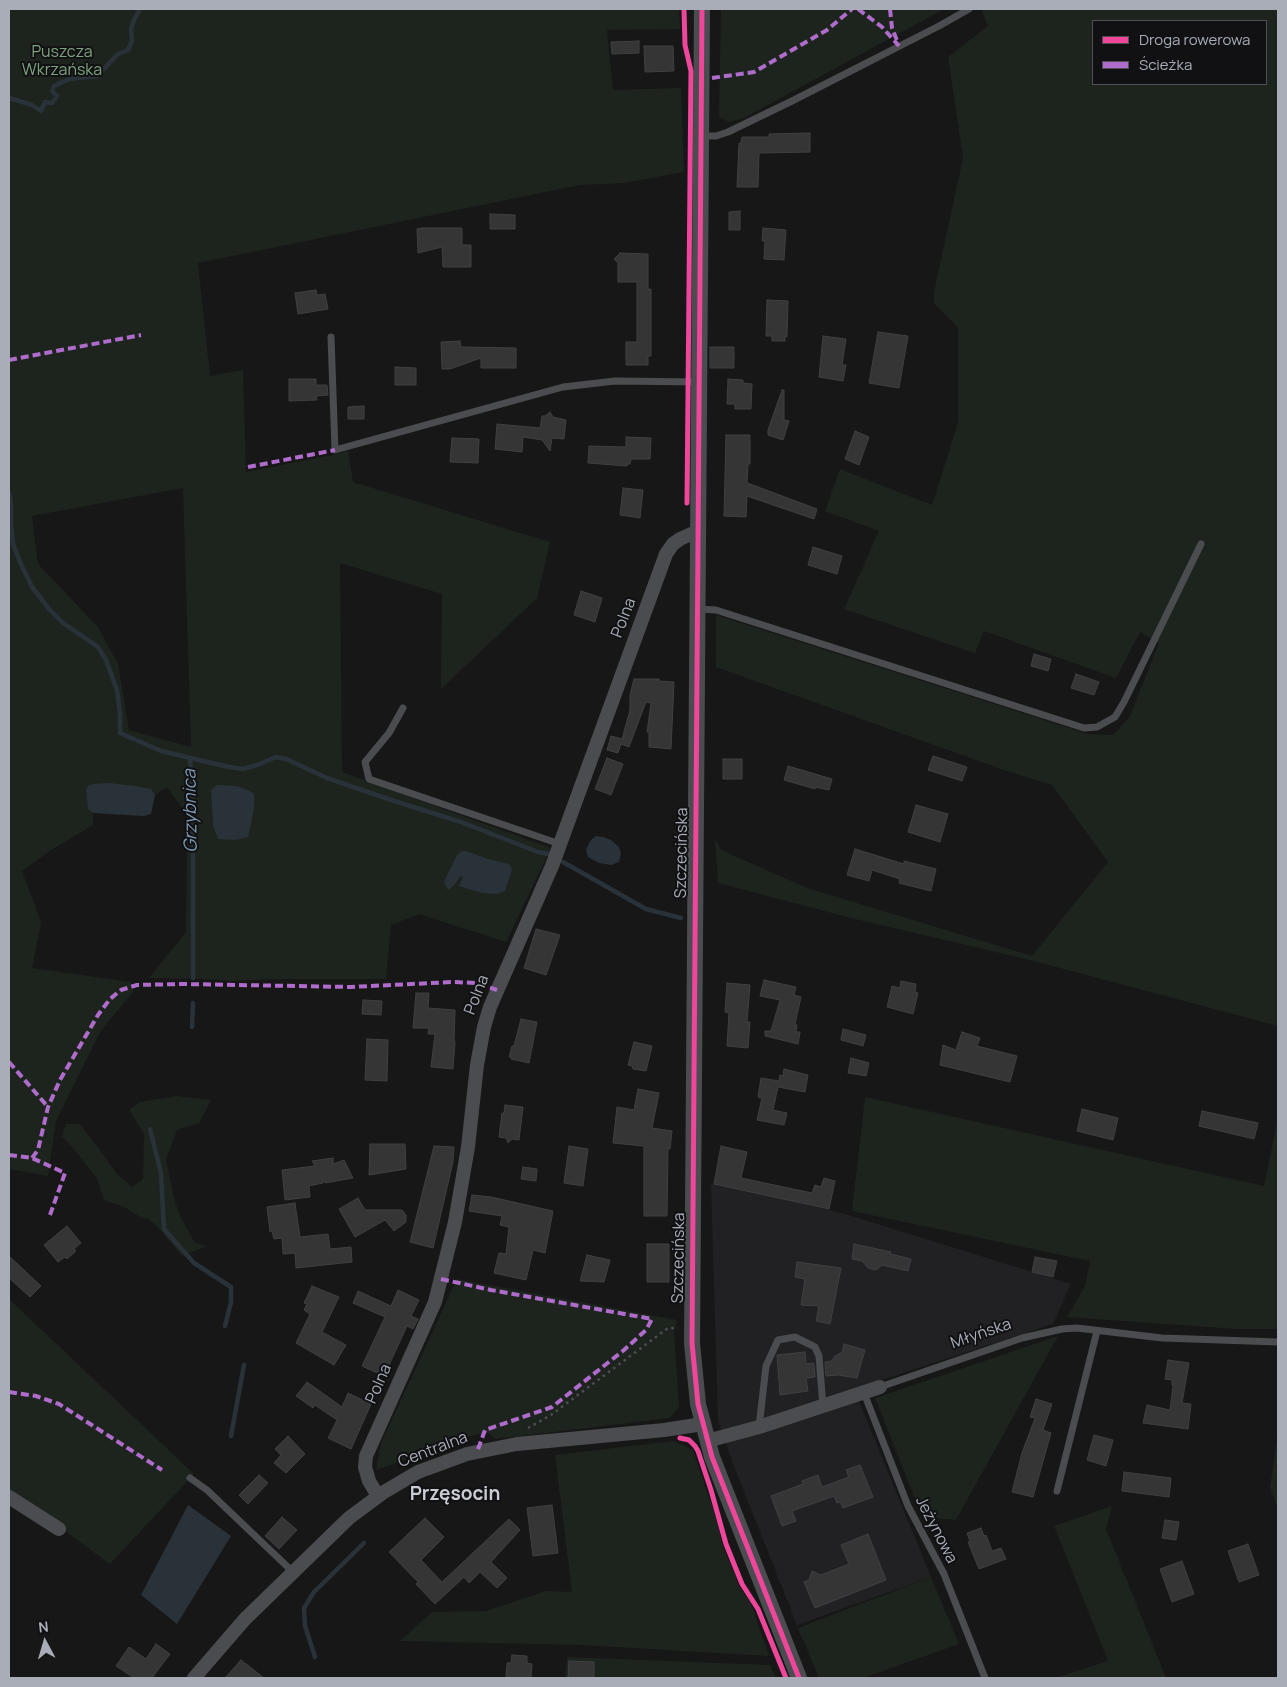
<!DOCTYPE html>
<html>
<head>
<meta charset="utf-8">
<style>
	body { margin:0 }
	#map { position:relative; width:1287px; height:1687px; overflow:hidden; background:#171717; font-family:Manrope,sans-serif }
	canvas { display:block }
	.frame { position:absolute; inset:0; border:10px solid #a8adb8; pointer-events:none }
	.legend { position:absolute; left:1092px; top:20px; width:175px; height:65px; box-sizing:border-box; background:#111113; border:1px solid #4d4f55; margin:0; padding:6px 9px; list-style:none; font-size:15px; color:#a8adb8 }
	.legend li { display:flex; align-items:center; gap:10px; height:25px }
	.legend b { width:25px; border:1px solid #4d4f55 }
	.north { position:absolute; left:20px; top:1617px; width:50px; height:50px; -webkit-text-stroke:4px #111113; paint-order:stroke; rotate:354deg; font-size:14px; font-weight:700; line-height:20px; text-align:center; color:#a8adb8 }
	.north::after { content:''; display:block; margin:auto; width:18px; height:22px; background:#a8adb8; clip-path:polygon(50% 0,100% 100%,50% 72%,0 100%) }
</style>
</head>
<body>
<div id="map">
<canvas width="1287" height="1687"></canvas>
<div class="frame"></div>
<ul class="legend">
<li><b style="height:6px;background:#ed469a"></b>Droga rowerowa</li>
<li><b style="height:6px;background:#b06ccc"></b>Ścieżka</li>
</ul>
<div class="north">N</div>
</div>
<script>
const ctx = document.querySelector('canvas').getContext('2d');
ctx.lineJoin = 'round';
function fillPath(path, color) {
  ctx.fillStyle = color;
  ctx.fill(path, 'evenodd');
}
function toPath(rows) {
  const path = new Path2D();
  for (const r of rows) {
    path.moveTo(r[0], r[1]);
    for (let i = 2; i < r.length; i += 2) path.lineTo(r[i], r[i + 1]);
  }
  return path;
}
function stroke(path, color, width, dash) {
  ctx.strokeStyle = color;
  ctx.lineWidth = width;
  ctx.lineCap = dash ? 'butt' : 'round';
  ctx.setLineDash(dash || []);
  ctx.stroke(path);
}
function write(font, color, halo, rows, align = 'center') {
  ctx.font = font + ' Manrope,sans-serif';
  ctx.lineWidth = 4;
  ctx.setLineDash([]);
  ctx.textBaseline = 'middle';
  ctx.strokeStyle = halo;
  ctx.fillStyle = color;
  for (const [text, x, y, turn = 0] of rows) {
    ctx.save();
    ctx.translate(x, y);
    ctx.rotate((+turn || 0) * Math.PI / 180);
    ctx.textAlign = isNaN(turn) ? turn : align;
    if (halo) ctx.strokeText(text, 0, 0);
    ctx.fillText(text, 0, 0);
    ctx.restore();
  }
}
fillPath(toPath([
	[711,1183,842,1213,1071,1284,1053,1324,854,1389,931,1577,797,1625,733,1464,718,1421]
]), '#212123');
fillPath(toPath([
	[9,9,679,9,680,29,607,30,613,90,681,88,684,172,624,183,580,185,198,263,210,376,243,370,246,472,333,455,348,451,353,482,550,542,537,598,441,689,442,594,340,563,342,772,551,848,506,942,419,914,391,925,386,979,272,979,234,981,202,979,149,978,186,932,187,815,167,787,155,795,151,789,86,789,88,809,93,813,93,825,51,850,22,871,41,922,32,968,131,982,133,992,100,1032,56,1121,48,1176,9,1169],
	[183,488,191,747,129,730,118,664,98,627,38,564,32,516],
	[211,790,248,837,213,826],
	[721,9,944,9,744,118,729,122,719,117],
	[986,9,1278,9,1278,1026,1030,960,851,918,718,883,715,838,721,850,807,888,1032,956,1108,862,1052,785,1004,770,716,667,716,615,1088,734,1113,735,1129,718,1159,643,1140,632,1116,678,984,631,975,653,844,609,879,531,825,511,840,469,932,505,958,423,958,328,934,303,934,292,963,158,948,57,988,26,982,11],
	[1093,21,1266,21,1266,84,1093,84],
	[177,1096,211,1100,199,1123,177,1130,166,1160,175,1202,182,1220,195,1243,207,1246,182,1256,156,1225,148,1219,140,1217,126,1208,104,1200,97,1178,72,1147,62,1137,66,1124,80,1124,102,1153,117,1174,132,1187,143,1179,144,1134,129,1110,140,1102],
	[865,1097,1264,1186,1278,1118,1278,1329,1236,1329,1067,1317,1085,1286,1090,1261,852,1211],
	[457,1279,677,1320,674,1332,679,1407,670,1418,495,1439,489,1433,474,1435,376,1470,381,1443],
	[9,1299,194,1474,110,1564,9,1490],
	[1058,1336,956,1520,935,1518,921,1514,875,1398],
	[1278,1432,1278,1509,1270,1488],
	[673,1441,693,1450,718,1524,722,1544,740,1588,751,1603,769,1656,581,1645,400,1641,432,1612,486,1611,546,1591,572,1592,555,1455],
	[1112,1506,1106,1529,1166,1678,1055,1678,1108,1661,1054,1526],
	[931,1577,959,1644,863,1678,819,1678,798,1628],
	[567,1657,770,1665,776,1678,565,1678]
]), '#1d241e');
fillPath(toPath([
	[109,783,135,786,151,789,155,795,151,814,144,816,93,813,88,809,86,789,89,785,94,784],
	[217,785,236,786,248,790,254,794,254,809,248,837,236,840,218,839,213,826,211,790],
	[596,836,603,837,611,840,619,847,621,854,619,862,611,865,599,863,588,857,586,850,590,841],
	[462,851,466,851,488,859,509,864,512,869,505,891,496,894,482,893,459,886,463,877,460,876,455,884,448,890,444,882,457,855],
	[188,1505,231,1536,177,1624,141,1595]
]), '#2a3239');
stroke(toPath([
	[9,98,32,105,41,111,45,102,52,103,57,96,52,91,54,86,69,79,97,76,118,54,128,50,132,41,131,29,134,20,140,9],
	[9,492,11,505,11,524,13,544,20,562,32,587,49,609,63,623,98,647,106,660,117,690,120,713,120,733,161,751,229,767,243,769,260,764,276,757,286,759,327,778,394,801,461,822,538,852,549,854],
	[190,758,193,809,193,978],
	[563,862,646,909,681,918],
	[192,1027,193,1003],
	[150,1129,161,1173,164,1229,194,1263,231,1287,231,1302,225,1326],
	[231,1436,244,1365],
	[315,1657,305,1626,304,1608,314,1592,364,1543]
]), '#2a3239', 4.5);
const building = toPath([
	[639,41,639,53,612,54,611,42,639,41],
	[644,46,673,46,674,71,645,72,644,46],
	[810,133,810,152,759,153,758,187,737,187,739,143,741,143,742,137,769,137,769,134,810,133],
	[740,211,740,230,729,230,729,212,740,211],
	[490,214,515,215,515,229,490,229,490,214],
	[423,228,462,228,462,245,471,245,471,267,443,267,442,247,418,253,417,229,423,228],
	[763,228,786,230,784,260,764,259,765,241,762,241,763,228],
	[620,253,648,254,648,289,651,289,651,356,648,356,648,365,626,365,626,342,637,342,637,282,618,282,618,263,614,259,620,253],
	[316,290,317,295,325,294,328,309,298,314,295,293,316,290],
	[767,300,788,301,787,337,785,336,785,341,772,341,772,336,766,336,767,300],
	[878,332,908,336,899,388,869,383,878,332],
	[823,336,846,339,842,365,846,365,843,381,819,377,823,336],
	[460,341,461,347,516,348,516,368,481,368,481,358,450,369,442,369,441,342,460,341],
	[710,347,734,347,734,368,710,368,710,347],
	[395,367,416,368,416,385,395,385,395,367],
	[289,379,316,379,316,385,327,385,328,395,316,396,317,400,289,401,289,379],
	[728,379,743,380,743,383,752,384,751,409,735,409,735,404,727,404,728,379],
	[782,390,784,390,784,420,789,421,783,440,768,435,768,430,782,390],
	[364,406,364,419,348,419,348,407,364,406],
	[550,412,553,417,566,420,564,439,552,438,550,451,542,440,523,437,522,452,495,449,497,424,540,428,542,416,545,416,550,412],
	[855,431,869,437,859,465,845,459,855,431],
	[726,435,750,435,750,464,748,464,747,483,750,484,750,486,750,484,817,509,814,519,747,496,746,517,724,516,726,435],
	[626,437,651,438,650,459,631,459,630,464,627,464,627,466,588,463,589,446,626,447,626,437],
	[452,438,479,439,478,463,450,462,452,438],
	[623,488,643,490,640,518,620,515,623,488],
	[813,547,842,556,837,574,808,565,813,547],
	[581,591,602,598,595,622,574,615,581,591],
	[1034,654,1051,659,1048,671,1031,666,1034,654],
	[1076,674,1099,682,1094,695,1071,688,1076,674],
	[634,679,659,679,659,681,674,682,671,749,649,747,649,732,647,732,651,703,646,702,629,747,621,744,618,753,607,750,611,736,622,739,630,710,630,695,634,679],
	[933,756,967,767,962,781,928,770,933,756],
	[607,758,623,764,611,795,595,789,607,758],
	[723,759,742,759,742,779,723,779,723,759],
	[788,766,832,779,829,790,815,787,815,789,784,780,788,766],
	[916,805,948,814,940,842,908,832,916,805],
	[855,849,904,864,904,861,936,869,931,891,899,883,900,879,872,870,869,881,847,875,855,849],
	[536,929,560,935,546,975,524,968,536,929],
	[764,980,796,987,794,995,801,997,795,1024,797,1025,796,1032,800,1032,798,1044,765,1036,765,1031,771,1031,780,1000,760,996,764,980],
	[901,981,916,984,915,992,918,993,913,1014,887,1007,892,986,900,988,901,981],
	[727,983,750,985,747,1022,750,1022,748,1048,727,1046,729,1013,725,1012,727,983],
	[416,993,429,993,428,1008,455,1010,454,1041,455,1041,453,1069,431,1067,435,1034,428,1034,429,1028,413,1028,416,993],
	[363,1000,382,1001,381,1015,362,1014,363,1000],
	[521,1019,537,1022,529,1063,511,1059,512,1057,509,1057,512,1046,514,1046,521,1019],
	[843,1029,866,1035,863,1046,841,1040,843,1029],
	[962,1032,980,1038,977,1046,1017,1056,1010,1082,940,1065,943,1045,956,1050,962,1032],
	[367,1039,388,1040,387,1081,365,1080,367,1039],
	[634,1042,652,1046,646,1071,633,1069,632,1066,628,1065,634,1042],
	[851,1058,869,1063,866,1076,848,1073,851,1058],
	[784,1069,808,1075,805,1092,778,1087,773,1110,787,1113,784,1125,757,1120,762,1098,758,1097,761,1078,779,1081,780,1075,783,1076,784,1069],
	[638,1089,659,1093,652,1128,672,1131,670,1149,668,1149,667,1216,644,1216,644,1146,613,1143,617,1107,634,1110,638,1089],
	[505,1105,523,1107,519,1140,512,1139,508,1143,506,1138,499,1137,502,1113,504,1113,505,1105],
	[1082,1109,1118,1118,1113,1140,1077,1131,1082,1109],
	[1202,1111,1258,1123,1254,1139,1199,1126,1202,1111],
	[370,1144,405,1144,406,1169,369,1175,370,1144],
	[434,1146,454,1147,453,1162,433,1248,410,1242,434,1146],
	[569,1146,588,1149,583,1186,564,1183,569,1146],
	[721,1146,747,1152,741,1178,812,1193,815,1185,821,1187,824,1178,835,1181,829,1209,714,1184,721,1146],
	[333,1158,333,1164,344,1160,353,1178,325,1183,323,1179,323,1183,309,1186,310,1197,285,1200,282,1170,315,1166,312,1161,333,1158],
	[523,1167,537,1169,536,1181,521,1179,523,1167],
	[472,1195,491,1197,553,1211,545,1253,533,1250,526,1280,494,1273,499,1253,506,1254,509,1227,500,1225,502,1216,469,1211,472,1195],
	[358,1198,365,1210,402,1210,406,1215,406,1222,394,1231,385,1220,355,1237,339,1209,358,1198],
	[295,1203,300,1237,328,1234,330,1249,351,1247,352,1262,296,1268,295,1253,283,1254,282,1238,274,1239,272,1231,270,1232,267,1207,295,1203],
	[67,1226,81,1243,74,1249,76,1251,67,1259,65,1257,58,1262,44,1245,67,1226],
	[647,1244,669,1244,669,1282,647,1282,647,1244],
	[854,1244,891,1252,890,1254,911,1259,908,1271,882,1265,876,1270,868,1268,862,1261,852,1259,854,1244],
	[587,1255,610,1260,604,1282,580,1281,587,1255],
	[9,1256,41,1286,30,1297,9,1278,9,1256],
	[1035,1257,1057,1261,1053,1277,1032,1272,1035,1257],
	[797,1262,841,1268,830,1324,816,1321,819,1306,801,1305,805,1279,795,1277,797,1262],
	[312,1286,339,1297,322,1332,346,1345,334,1365,296,1343,310,1314,304,1310,307,1304,304,1303,312,1286],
	[398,1290,419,1300,411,1316,418,1319,413,1329,407,1326,384,1376,362,1366,385,1317,353,1303,358,1291,391,1306,398,1290],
	[844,1344,865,1350,857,1378,838,1375,826,1376,825,1362,832,1361,834,1357,842,1352,844,1344],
	[805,1352,806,1364,814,1363,815,1377,806,1378,808,1391,780,1395,777,1355,805,1352],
	[1168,1360,1189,1363,1182,1403,1191,1404,1188,1429,1143,1423,1147,1405,1170,1410,1173,1386,1172,1385,1172,1380,1165,1379,1168,1360],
	[307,1382,342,1407,348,1393,371,1404,351,1449,328,1438,337,1420,315,1405,313,1408,296,1396,307,1382],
	[1036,1399,1052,1404,1043,1430,1051,1433,1033,1497,1012,1492,1022,1453,1035,1418,1030,1417,1036,1399],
	[1094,1435,1113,1440,1106,1466,1087,1460,1094,1435],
	[288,1436,305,1454,286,1473,274,1463,281,1455,275,1449,288,1436],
	[860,1465,873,1497,843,1508,840,1502,837,1503,834,1496,792,1511,796,1521,782,1526,771,1496,803,1484,802,1481,818,1475,822,1487,849,1477,846,1470,860,1465],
	[1124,1472,1171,1478,1169,1497,1122,1491,1124,1472],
	[259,1475,268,1483,248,1504,239,1495,259,1475],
	[552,1505,558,1553,533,1556,527,1508,552,1505],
	[282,1517,297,1530,279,1549,265,1536,282,1517],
	[425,1518,444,1537,421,1560,442,1582,509,1519,520,1530,491,1562,507,1578,497,1588,480,1572,469,1583,464,1577,435,1604,416,1584,418,1582,389,1552,425,1518],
	[1165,1520,1179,1522,1176,1540,1162,1538,1165,1520],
	[981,1528,984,1536,986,1535,992,1551,1001,1548,1006,1559,979,1569,968,1542,970,1541,967,1533,981,1528],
	[868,1534,886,1580,815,1608,804,1582,809,1580,812,1571,821,1575,849,1564,841,1545,868,1534],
	[1248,1544,1259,1575,1239,1582,1228,1551,1248,1544],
	[1182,1561,1194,1594,1172,1602,1160,1569,1182,1561],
	[156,1644,170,1654,152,1678,134,1678,116,1666,129,1647,146,1659,156,1644],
	[512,1655,527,1656,527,1663,532,1664,531,1678,506,1678,507,1663,511,1663,512,1655],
	[241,1660,264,1678,225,1678,241,1660],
	[569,1661,594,1662,594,1678,568,1678,569,1661]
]);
fillPath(building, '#353536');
stroke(building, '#3f4043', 1);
stroke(toPath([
	[528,1428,551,1415,668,1328,678,1328]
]), '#4d4e52', 2.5, [2.5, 4]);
stroke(toPath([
	[701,136,716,136,728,132,792,101,939,26,969,9],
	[331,337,335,450,563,387,615,381,699,382],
	[697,609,716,610,1084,728,1097,727,1115,717,1124,702,1201,544],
	[403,708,389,733,365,762,369,779,560,844],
	[880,1387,1022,1338,1062,1329,1077,1328,1162,1338,1278,1342],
	[864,1393,908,1506,944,1574,985,1678],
	[759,1427,766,1366,778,1340,795,1337,815,1347,819,1356,823,1407],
	[190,1478,207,1490,293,1572],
	[1057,1491,1097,1331]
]), '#4b4c50', 7);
stroke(toPath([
	[707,1441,759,1427,880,1387],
	[378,1496,369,1481,365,1467,366,1456,435,1302,455,1222,468,1147,477,1065,484,1027,490,1007,552,866,666,554,673,544,680,539,691,534,698,534],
	[9,1497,59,1529],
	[194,1678,245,1619,349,1518,384,1492,418,1472,467,1454,517,1444,664,1430,703,1424]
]), '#4b4c50', 14);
stroke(toPath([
	[702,9,692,1343,698,1404,712,1457,799,1678]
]), '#4b4c50', 16);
stroke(toPath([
	[858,9,882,27,899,46],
	[890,9,892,28,898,43],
	[712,78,754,72,827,30,852,9],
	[9,360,141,335],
	[248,467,335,450],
	[9,1062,48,1107],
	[9,1155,32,1158,65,1173,50,1215],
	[32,1158,38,1150,48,1107,60,1080,98,1015,110,999,121,990,137,985,184,984,351,987,452,982,477,983,497,990],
	[441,1279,491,1290,652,1319,646,1330,624,1350,552,1407,485,1430,477,1452],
	[9,1392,36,1396,59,1404,162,1470]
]), '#b06ccc', 4, [8, 4]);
stroke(toPath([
	[684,9,685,45,691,71,687,503],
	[702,9,692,1343,698,1404,712,1457,799,1678],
	[680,1438,689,1440,695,1446,698,1451,711,1490,726,1544,742,1584,758,1609,786,1678]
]), '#ed469a', 5);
write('16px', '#7fa381', '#111113', [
	["Puszcza",62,53],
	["Wkrzańska",62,71]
]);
write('16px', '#a8adb8', '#111113', [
	["Polna",624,618,-69],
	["Szczecińska",682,853,-89],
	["Polna",477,995,-69],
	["Szczecińska",679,1258,-89],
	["Młyńska",981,1334,-19],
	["Polna",379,1384,-66],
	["Centralna",433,1450,-21],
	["Jeżynowa",936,1530,63]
]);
write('italic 18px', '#7f9bb3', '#111113', [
	["Grzybnica",191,811,-91]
]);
write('bold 19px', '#c9ccd4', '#111113', [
	["Przęsocin",455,1495]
]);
</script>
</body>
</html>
